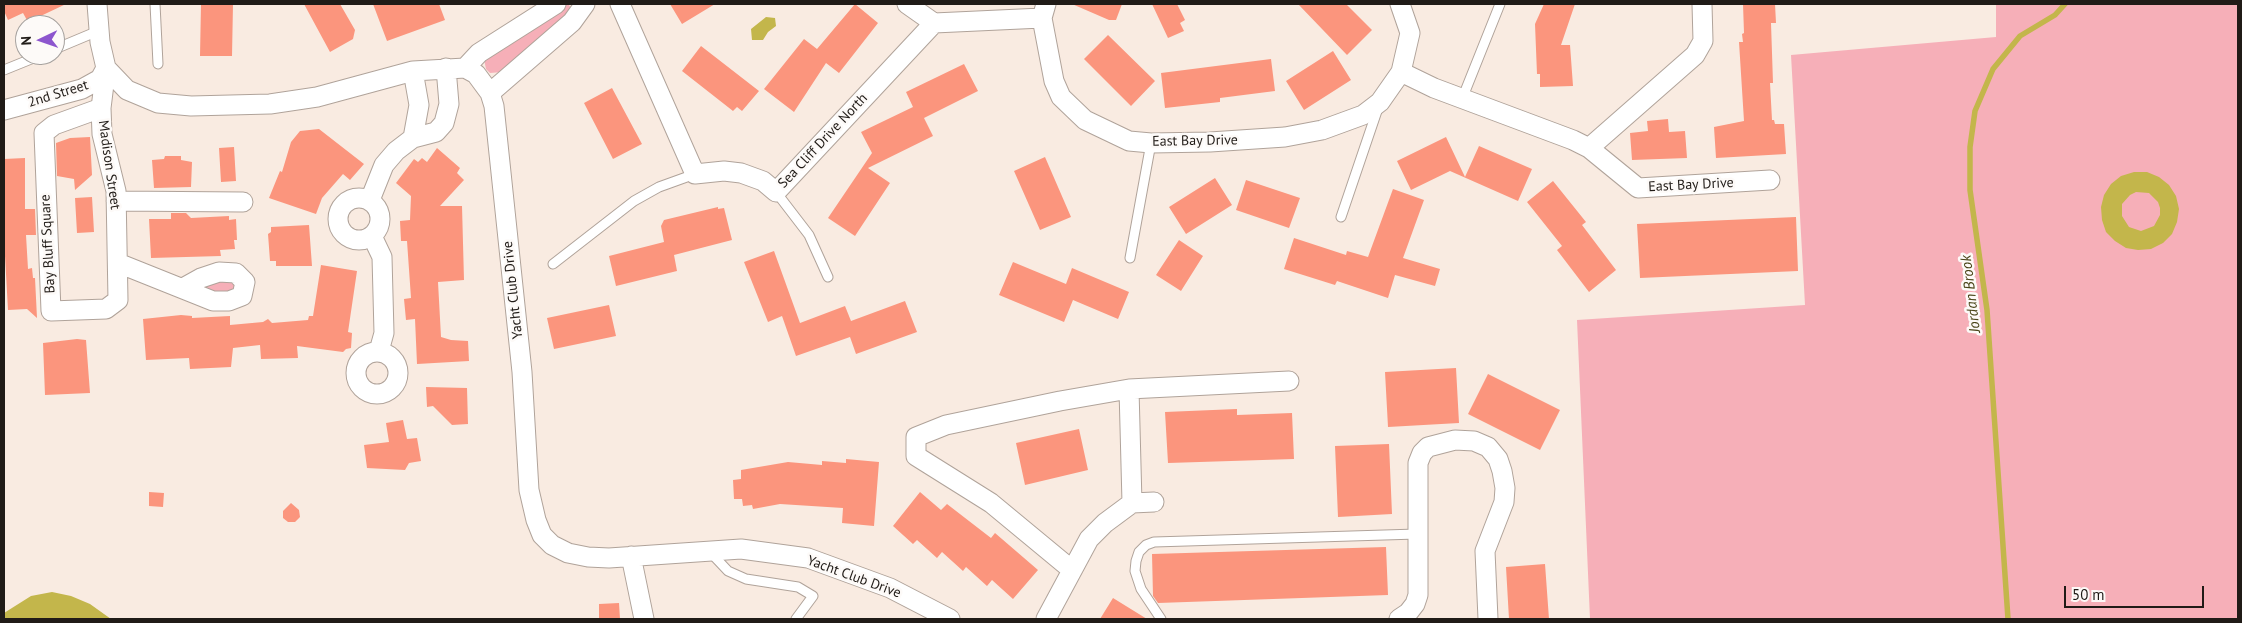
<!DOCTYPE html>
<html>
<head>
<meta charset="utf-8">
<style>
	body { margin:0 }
	#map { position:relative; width:2242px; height:623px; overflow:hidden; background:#f9ebe1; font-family:"PT Sans",sans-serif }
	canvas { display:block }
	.frame { position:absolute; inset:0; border:5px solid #201b17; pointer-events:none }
	.north { position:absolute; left:15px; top:15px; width:50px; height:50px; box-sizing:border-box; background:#fdfaf8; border:1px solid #a5a19e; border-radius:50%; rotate:267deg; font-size:14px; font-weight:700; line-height:20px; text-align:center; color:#201b17 }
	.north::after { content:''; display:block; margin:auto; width:18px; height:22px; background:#8d56ce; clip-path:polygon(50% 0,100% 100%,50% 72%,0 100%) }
	.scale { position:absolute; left:2064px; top:586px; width:140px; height:22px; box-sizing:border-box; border:2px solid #201b17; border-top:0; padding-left:6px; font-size:15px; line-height:18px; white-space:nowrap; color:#201b17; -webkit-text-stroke:4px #fdfaf8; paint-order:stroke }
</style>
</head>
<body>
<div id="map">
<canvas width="2242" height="623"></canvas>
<div class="frame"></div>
<div class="north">N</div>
<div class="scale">50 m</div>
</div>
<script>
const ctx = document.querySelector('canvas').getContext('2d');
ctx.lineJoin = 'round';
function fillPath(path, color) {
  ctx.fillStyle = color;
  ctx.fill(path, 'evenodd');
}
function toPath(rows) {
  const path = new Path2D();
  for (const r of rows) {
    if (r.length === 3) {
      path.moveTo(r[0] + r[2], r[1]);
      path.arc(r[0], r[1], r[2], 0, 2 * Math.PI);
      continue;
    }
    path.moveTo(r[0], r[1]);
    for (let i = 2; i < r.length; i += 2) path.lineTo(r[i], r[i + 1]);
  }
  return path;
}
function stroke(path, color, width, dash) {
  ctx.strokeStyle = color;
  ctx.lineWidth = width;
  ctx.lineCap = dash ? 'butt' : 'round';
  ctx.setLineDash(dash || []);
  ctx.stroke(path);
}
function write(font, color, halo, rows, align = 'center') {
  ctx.font = font + ' "PT Sans",sans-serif';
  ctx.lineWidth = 5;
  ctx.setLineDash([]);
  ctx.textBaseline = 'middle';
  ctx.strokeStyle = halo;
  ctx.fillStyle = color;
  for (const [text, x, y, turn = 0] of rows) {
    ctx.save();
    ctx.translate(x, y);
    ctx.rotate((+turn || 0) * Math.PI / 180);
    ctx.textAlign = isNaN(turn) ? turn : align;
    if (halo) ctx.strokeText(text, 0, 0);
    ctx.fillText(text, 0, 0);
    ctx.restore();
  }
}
fillPath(toPath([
	[568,4,574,11,502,72,490,73,486,69,484,59,557,8],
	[1996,4,2238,4,2238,619,1590,619,1577,320,1805,305,1791,55,1996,37],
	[229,278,239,283,231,296,197,286]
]), '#f6afb8');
fillPath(toPath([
	[766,17,775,18,776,26,768,32,763,40,752,40,751,29],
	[2134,172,2147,172,2159,177,2169,185,2176,196,2179,209,2177,222,2172,234,2163,243,2151,249,2138,250,2126,248,2115,241,2106,232,2102,220,2101,207,2104,195,2111,184,2121,176],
	[2136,192,2149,193,2158,202,2160,208,2160,215,2154,226,2141,231,2129,227,2122,216,2122,204,2130,195],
	[52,592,71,596,90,604,111,619,4,619,4,613,31,596]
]), '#c3b64b');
stroke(toPath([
	[2008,619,1987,310,1970,190,1970,147,1975,111,1993,69,2020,36,2055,15,2065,4]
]), '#c3b64b', 5.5);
fillPath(toPath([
	[4,4,66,4,28,22,23,13,8,20,4,11],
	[201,4,233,4,232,56,200,56],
	[304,4,340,4,355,30,353,39,330,52],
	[373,4,439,4,445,20,387,41],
	[670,4,715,4,682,24],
	[855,4,878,23,839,73,826,63,794,112,764,89,804,39,817,49],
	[1072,4,1122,4,1116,20,1109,20],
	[1152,4,1177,4,1185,20,1180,23,1184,31,1168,38],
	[1298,4,1346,4,1372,30,1347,55],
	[1544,4,1575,4,1561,45,1570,45,1573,86,1540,87,1540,74,1537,74,1535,24],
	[1743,4,1775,4,1776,23,1771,23,1773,83,1770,83,1772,120,1774,120,1775,124,1784,124,1786,154,1716,158,1714,127,1744,121,1739,42,1743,42,1742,34,1744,33],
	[1108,35,1155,81,1131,106,1084,59],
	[701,46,759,91,742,111,737,107,733,111,682,71],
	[1333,51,1351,80,1304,110,1286,81],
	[1271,59,1275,91,1220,98,1220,102,1165,108,1161,73],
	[964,64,978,91,924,118,933,136,868,168,890,183,855,236,828,218,872,153,861,132,913,107,906,92],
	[612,88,642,144,613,159,584,103],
	[1668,119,1669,132,1685,131,1687,158,1632,160,1630,133,1648,131,1647,121],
	[319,129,364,164,350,180,343,174,322,198,316,214,269,198,280,171,282,172,291,142,300,131],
	[90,137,92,175,75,190,74,179,57,176,56,143,70,138],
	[1446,137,1465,177,1479,146,1532,169,1518,201,1450,171,1411,190,1397,161],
	[234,147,236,181,221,182,219,148],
	[437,148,460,168,457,173,464,180,440,206,462,206,464,280,438,282,441,337,451,340,468,341,469,361,417,364,415,319,406,320,404,299,411,298,407,241,401,241,400,221,410,220,411,196,396,183,414,159,418,162,422,158,427,162],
	[165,156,181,156,181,160,192,162,191,187,154,188,152,160,164,159],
	[1045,157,1071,217,1040,230,1014,171],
	[25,158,25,209,35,209,36,235,26,235,28,269,32,268,33,278,35,278,37,318,27,309,8,310,4,238,4,159],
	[1215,178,1232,205,1186,234,1169,207],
	[1246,180,1300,198,1289,228,1236,210],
	[1553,181,1586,222,1582,225,1616,270,1589,292,1557,250,1562,246,1527,202],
	[1393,189,1424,200,1403,258,1440,269,1435,286,1395,275,1388,298,1337,281,1335,285,1284,269,1294,238,1346,255,1347,251,1368,257],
	[92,197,94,232,77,233,75,198],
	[718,207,718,209,724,208,732,240,674,255,677,271,616,286,609,256,664,242,661,226,664,220],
	[171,213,186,213,191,218,229,216,229,220,236,219,237,240,234,240,235,249,220,250,221,256,151,258,149,219,171,219],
	[1796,217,1798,271,1640,278,1637,224],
	[309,225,312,266,276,266,276,261,270,261,268,234,271,232,271,227],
	[1179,240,1203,256,1181,291,1156,275],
	[774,251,800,323,845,306,851,321,905,301,917,332,856,354,850,337,796,356,782,316,768,322,744,262],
	[1013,262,1066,284,1072,268,1129,292,1118,319,1073,300,1064,322,999,295],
	[321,265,357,271,348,332,352,333,351,348,346,349,343,352,297,346,298,358,261,359,260,345,233,348,231,367,190,369,189,358,146,360,143,319,181,315,192,316,192,318,230,316,230,325,263,322,268,319,272,323,308,320,309,316,313,316],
	[609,305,616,336,554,349,547,318],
	[77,339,86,340,90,393,45,395,43,343],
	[1456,368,1459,423,1388,427,1385,372],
	[1488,374,1560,410,1540,450,1468,414],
	[426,387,467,388,468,424,452,425,433,406,427,407],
	[1237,409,1237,415,1292,413,1294,459,1168,463,1165,412],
	[403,420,407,439,417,438,421,461,409,463,405,470,367,468,364,445,389,442,386,423],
	[1079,429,1088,470,1025,485,1016,443],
	[1389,444,1392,514,1338,517,1335,446],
	[846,459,879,462,874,526,842,523,843,508,780,504,753,509,752,505,743,506,742,499,734,499,733,480,741,479,741,470,788,462,822,465,822,461,846,463],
	[149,492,164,493,163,507,149,506],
	[920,492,941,510,947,504,991,538,995,533,1038,570,1013,599,992,580,987,586,966,567,963,571,942,552,937,558,917,540,913,544,893,526],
	[291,503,299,510,300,517,295,522,288,522,283,518,283,511],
	[1386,547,1388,595,1158,603,1153,596,1152,554],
	[1545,564,1549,619,1509,619,1506,567],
	[1113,598,1147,619,1100,619],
	[619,603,620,619,599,619,599,604]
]), '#fb957d');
const lane = toPath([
	[155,4,158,64],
	[55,49,98,31],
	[4,70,41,55],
	[1462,99,1500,4],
	[776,192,809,235,828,277],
	[1341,217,1378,108],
	[1130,258,1151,143],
	[553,264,634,201,659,187,695,174],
	[711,553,728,571,746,579,798,587,813,596,796,619],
	[1161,619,1141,589,1135,571,1136,561,1139,552,1146,545,1154,542,1417,534]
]);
const street = toPath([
	[97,4,100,42,106,68,127,90,158,103,191,106,270,104,317,97,413,71,465,68,476,74,490,93,494,106,522,372,529,490,536,520,542,535,552,545,568,553,588,557,609,558,741,549,808,558,890,588,950,619],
	[620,4,695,174,724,171,741,173,763,181,776,192,934,23],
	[907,4,934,23,1042,18],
	[1046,4,1042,18,1054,81,1061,97,1085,120,1129,141,1151,143,1210,142,1285,137,1322,130,1363,115,1380,102,1401,72],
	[1400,4,1410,33,1401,72,1434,88,1573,140,1589,148,1638,188,1770,180],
	[465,68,479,53,556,4],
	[490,93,572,22,585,4],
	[101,108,54,125,44,133,51,311,106,309,118,300,116,191,102,134,101,108,106,68],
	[4,110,82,89,100,79,106,68],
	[413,138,419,105,413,71],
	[1589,148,1695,55,1703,41,1702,4],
	[359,219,21],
	[370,200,384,165,396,151,413,138,436,132,444,123,449,104,446,68],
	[116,201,243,202],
	[372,236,382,257,384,333,379,351],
	[118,263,213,301,229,301,242,296,245,282,236,273,219,272,201,278,183,288],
	[377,373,21],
	[1132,503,1154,502],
	[631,556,644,619],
	[1072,570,991,503,916,456,916,437,946,425,1060,401,1129,389,1289,381],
	[1046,619,1089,539,1105,523,1132,503,1129,389],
	[1399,619,1408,613,1415,604,1418,595,1418,463,1422,453,1428,447,1455,440,1474,441,1488,447,1498,459,1502,471,1505,488,1504,502,1485,551,1488,619]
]);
stroke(lane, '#b0a39a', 11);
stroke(street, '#b0a39a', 21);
stroke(lane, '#fff', 9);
stroke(street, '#fff', 19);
write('14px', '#201b17', '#fdfaf8', [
	["2nd Street",58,94,-17],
	["Sea Cliff Drive North",823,141,-47],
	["East Bay Drive",1195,141,-1],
	["Madison Street",109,165,82],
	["East Bay Drive",1691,185,-3],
	["Bay Bluff Square",48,244,-93],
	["Yacht Club Drive",513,290,-96],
	["Yacht Club Drive",854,577,20]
]);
write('italic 15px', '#4a4519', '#fdfaf8', [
	["Jordan Brook",1971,294,-97]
]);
</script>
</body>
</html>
